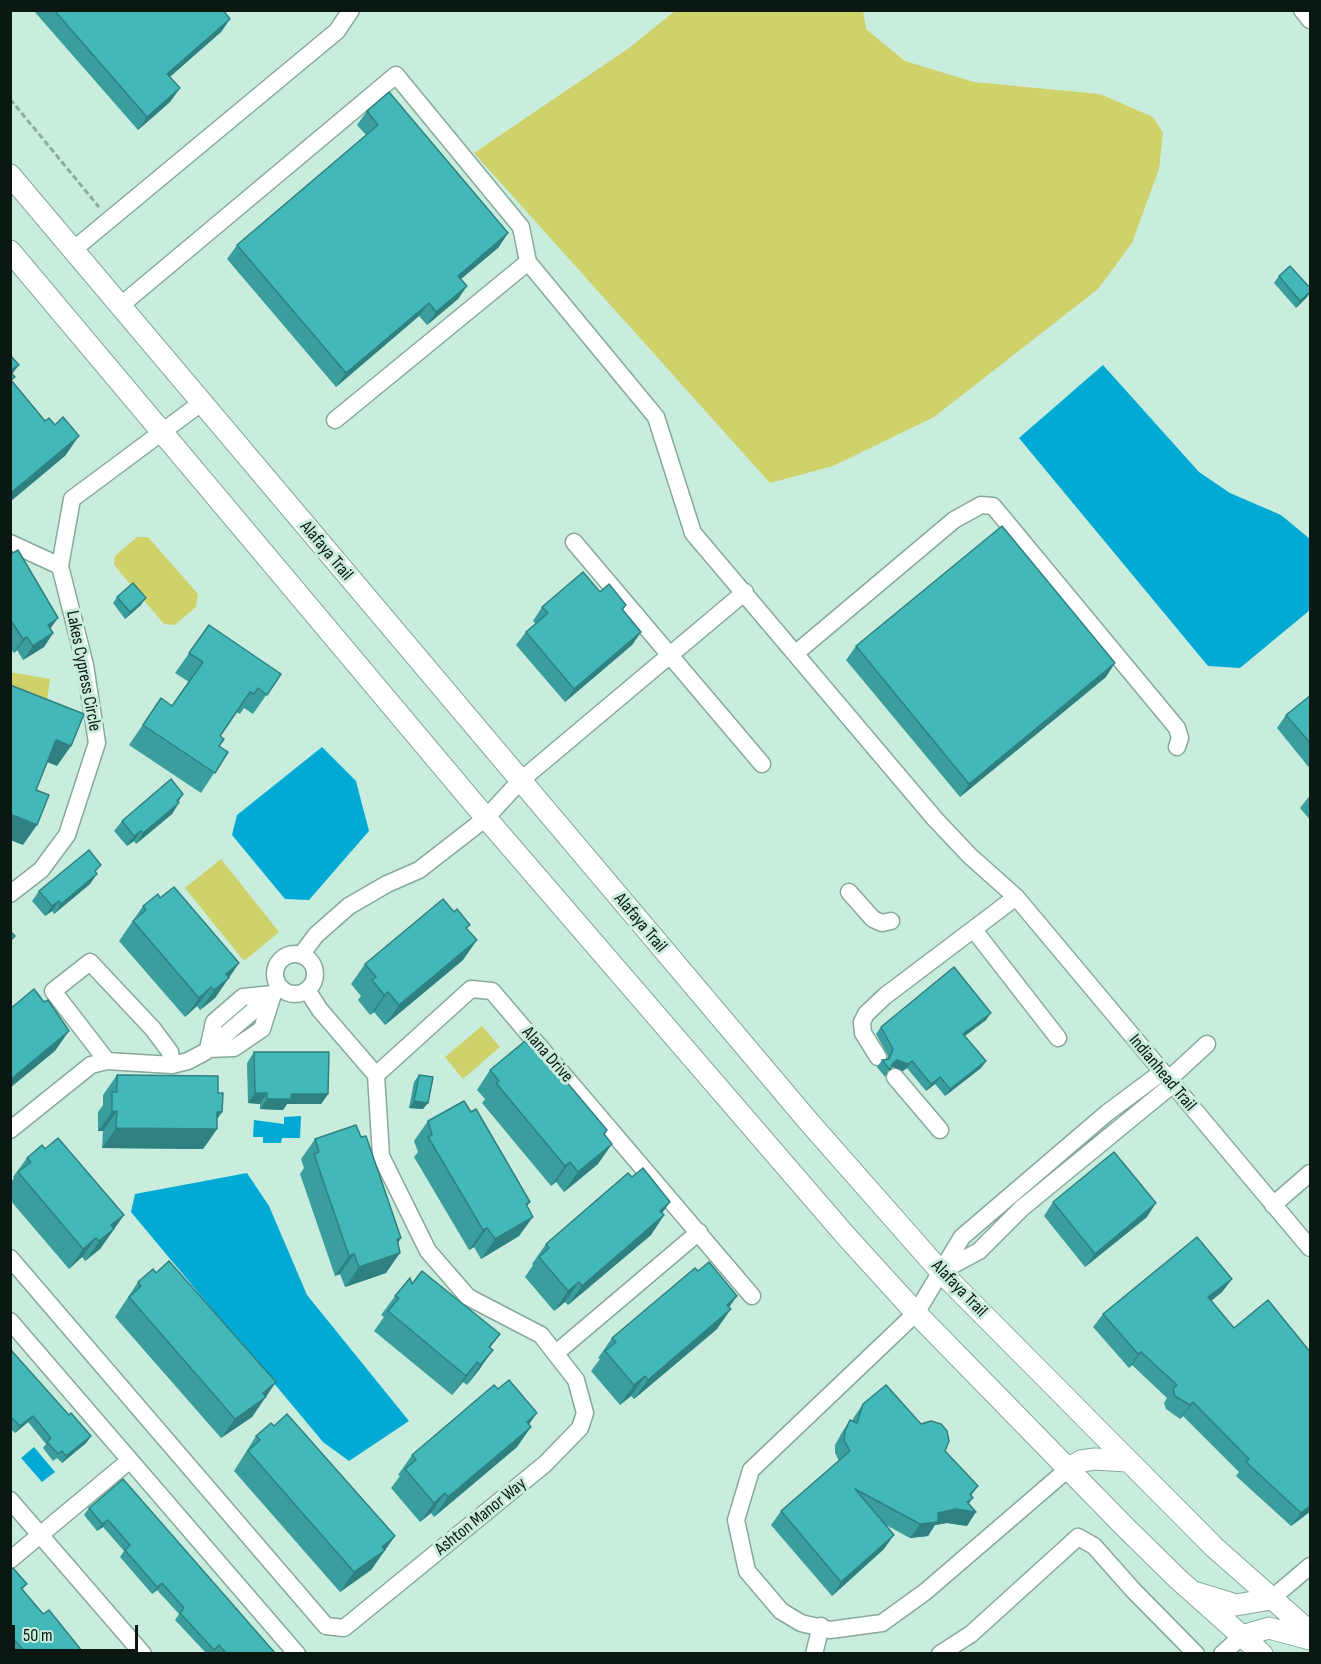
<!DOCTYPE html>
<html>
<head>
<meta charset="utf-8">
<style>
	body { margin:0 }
	#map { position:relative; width:1321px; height:1664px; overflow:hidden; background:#c9eddd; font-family:"Sofia Sans Condensed",sans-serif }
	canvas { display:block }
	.frame { position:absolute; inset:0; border:12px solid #0b1812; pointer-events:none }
	.scale { position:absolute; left:12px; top:1625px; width:126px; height:27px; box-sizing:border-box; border:3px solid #0b1812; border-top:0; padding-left:8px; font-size:18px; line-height:21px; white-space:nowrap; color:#0b1812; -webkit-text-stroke:4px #c9eddd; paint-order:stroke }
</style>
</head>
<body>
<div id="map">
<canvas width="1321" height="1664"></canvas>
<div class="frame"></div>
<div class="scale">50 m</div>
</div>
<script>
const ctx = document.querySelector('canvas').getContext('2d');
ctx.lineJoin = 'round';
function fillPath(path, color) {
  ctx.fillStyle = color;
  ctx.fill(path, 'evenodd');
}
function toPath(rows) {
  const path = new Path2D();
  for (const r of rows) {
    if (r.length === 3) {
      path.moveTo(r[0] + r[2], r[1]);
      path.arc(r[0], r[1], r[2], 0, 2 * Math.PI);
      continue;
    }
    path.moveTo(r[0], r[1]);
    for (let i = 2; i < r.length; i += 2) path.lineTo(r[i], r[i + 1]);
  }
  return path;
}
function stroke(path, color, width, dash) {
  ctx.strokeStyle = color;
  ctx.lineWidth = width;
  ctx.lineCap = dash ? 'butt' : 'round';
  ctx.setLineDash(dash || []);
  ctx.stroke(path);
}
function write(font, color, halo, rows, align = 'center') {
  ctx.font = font + ' "Sofia Sans Condensed",sans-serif';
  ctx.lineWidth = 6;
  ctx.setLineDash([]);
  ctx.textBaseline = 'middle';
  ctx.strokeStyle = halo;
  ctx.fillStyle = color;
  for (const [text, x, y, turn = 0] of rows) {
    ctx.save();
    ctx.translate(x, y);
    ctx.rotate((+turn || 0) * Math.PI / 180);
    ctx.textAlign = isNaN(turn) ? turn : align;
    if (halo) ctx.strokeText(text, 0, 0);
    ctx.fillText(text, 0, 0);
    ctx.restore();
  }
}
fillPath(toPath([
	[675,11,863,11,866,29,905,61,974,82,1100,94,1153,117,1163,133,1159,169,1132,243,1098,289,934,417,833,466,770,483,474,153,629,48],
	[137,537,148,537,198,594,196,607,175,625,164,624,114,565,115,556],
	[10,672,50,679,47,701,11,695],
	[221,859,279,932,244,961,185,888],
	[482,1026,500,1047,463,1079,445,1057]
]), '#cfd26a');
fillPath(toPath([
	[1103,365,1199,472,1230,493,1281,515,1310,539,1310,610,1240,668,1208,666,1019,438],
	[322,747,356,781,369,831,309,900,285,899,232,835,237,815],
	[301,1116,300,1138,282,1138,281,1143,263,1143,263,1137,253,1137,254,1120,284,1124,284,1117],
	[247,1173,269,1206,307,1295,409,1421,349,1461,323,1442,131,1212,135,1194],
	[34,1447,55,1472,42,1482,21,1458]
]), '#00aad4');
const minor = toPath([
	[1302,10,1310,20],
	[73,250,337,31,351,10],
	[120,306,396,75,521,227,528,262,656,417,693,533,935,819,970,856,1016,897,1310,1248],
	[335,420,528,262],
	[574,542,762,764],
	[10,543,60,566],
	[796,653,954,520,981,505,993,506,1177,728,1180,738,1177,747],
	[849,892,873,919,882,923,891,921],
	[10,894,41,870,67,835,97,743,85,665,60,566,72,499,201,403],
	[974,930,1058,1038],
	[295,974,20],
	[301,955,316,935,349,906,387,884,419,870,486,818,520,781,745,592],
	[273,994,262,1029,234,1048,208,1049,214,1022,243,997,273,994],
	[878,1057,863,1033,862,1022,866,1014,885,996,1016,897],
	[107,1061,53,991,90,962,153,1029,170,1052,172,1065],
	[376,1075,471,989,492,991,752,1296],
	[895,1077,940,1130],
	[1168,1080,1207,1044],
	[10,1130,91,1065,107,1061,172,1065,188,1061,205,1052,280,988],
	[1273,1205,1310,1173],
	[10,1258,326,1626,344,1628,545,1464,580,1428,585,1413,576,1380,541,1335,468,1297,428,1251,381,1156,376,1075,320,1010,307,990],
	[942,1271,979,1251,1022,1208,1172,1085],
	[10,1321,297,1654],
	[556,1353,699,1232],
	[1068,1469,925,1592,882,1623,830,1630,801,1623,781,1611,747,1571,736,1520,751,1470,916,1313,962,1237,1107,1113,1162,1072],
	[10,1500,143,1654],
	[10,1560,130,1460],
	[1271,1599,1310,1566],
	[814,1654,821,1626],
	[940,1654,971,1634,1078,1537,1094,1546,1133,1590,1196,1654],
	[1222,1654,1242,1636]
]);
const major = toPath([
	[10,175,809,1122,941,1272,1214,1547,1310,1632],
	[10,251,486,818,846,1236,916,1313,1125,1527,1178,1579,1262,1654],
	[1068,1469,1081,1461,1095,1459,1127,1461],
	[1197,1593,1236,1605,1271,1599],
	[1242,1636,1269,1628,1310,1639]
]);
stroke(minor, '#87a99a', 19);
stroke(major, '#87a99a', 23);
stroke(toPath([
	[10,99,99,207]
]), '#8fac9f', 3, [6, 3]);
stroke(minor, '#fff', 16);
stroke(major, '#fff', 21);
fillPath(toPath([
	[33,10,223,10,230,19,221,32,170,77,180,88,170,102,138,130],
	[367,111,499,247,461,279,467,286,458,299,427,325,419,316,336,387,227,259,237,245,366,135,357,125],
	[1279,276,1311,289,1311,292,1307,297,1296,308,1274,283],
	[10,549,53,633,44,647,23,660,17,650,14,653,10,648],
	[600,592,626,605,623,610,641,632,632,645,565,702,516,645,526,632,536,624,533,621,542,607],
	[117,597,141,605,125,619,113,603],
	[209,625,281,674,253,714,244,708,240,714,236,712,220,736,219,746,228,752,201,793,129,745,161,698,172,706,189,682,175,673],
	[856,646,1106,677,960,797,846,660],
	[1311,695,1311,770,1277,728,1286,715],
	[183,794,172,814,136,844,134,841,127,846,114,831,122,821],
	[1311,794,1311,821,1300,808],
	[96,872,90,884,54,914,52,911,45,916,32,901,39,891],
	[160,898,239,963,215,998,200,1010,197,1006,185,1017,119,941,143,906],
	[467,929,463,960,385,1025,374,1012,370,1015,358,1000,361,996,351,984,365,964],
	[986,1020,965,1036,986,1061,981,1068,945,1096,935,1084,926,1091,907,1068,903,1071,893,1067,890,1068,885,1077,877,1067,882,1060,887,1059,888,1056,876,1034,881,1027],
	[534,1051,607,1130,604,1134,598,1164,564,1192,556,1182,551,1186,482,1103,485,1099,477,1090,490,1070],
	[254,1052,328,1094,321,1104,287,1104,283,1110,260,1109,260,1104,248,1103,247,1063],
	[117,1075,218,1093,222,1112,217,1119,217,1129,203,1149,102,1148,103,1131,98,1131,98,1112,103,1105,103,1095],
	[419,1075,423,1109,409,1108,414,1082],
	[471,1112,530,1202,527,1206,519,1236,481,1259,474,1247,469,1250,414,1157,418,1152,414,1141,428,1121],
	[361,1137,401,1238,398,1243,386,1273,345,1287,340,1274,335,1276,300,1174,304,1168,301,1159,315,1139],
	[45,1149,124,1215,100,1249,85,1261,82,1257,69,1269,10,1200,10,1183,14,1178,13,1177,27,1158],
	[1053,1202,1147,1217,1085,1267,1044,1216],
	[662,1213,664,1215,651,1235,568,1305,565,1302,554,1311,525,1277,533,1265,532,1264,546,1244],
	[1232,1279,1222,1292,1211,1301,1234,1328,1311,1353,1311,1511,1291,1526,1236,1476,1239,1472,1183,1416,1180,1419,1166,1409,1164,1403,1167,1398,1132,1365,1129,1368,1093,1327,1103,1314],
	[138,1282,276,1382,252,1417,221,1438,115,1317],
	[412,1284,500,1334,490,1348,479,1370,467,1385,463,1382,452,1395,374,1331,384,1317,381,1315,395,1296],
	[729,1307,717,1329,634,1399,631,1396,620,1405,591,1371,600,1359,598,1358,612,1338],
	[10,1349,69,1415,91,1436,86,1443,62,1463,57,1458,53,1461,43,1448,46,1444,28,1422,15,1433,10,1428],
	[863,1404,945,1451,978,1486,971,1496,969,1503,967,1526,947,1523,935,1525,928,1536,910,1538,884,1524,884,1549,832,1596,771,1525,781,1511,839,1461,835,1453,835,1445,841,1434,850,1420,852,1421,854,1417],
	[529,1425,517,1447,434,1517,431,1513,420,1522,391,1488,400,1476,398,1475,412,1455],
	[256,1436,395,1536,371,1570,340,1592,234,1471],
	[123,1479,275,1653,215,1653,214,1652,213,1653,206,1653,175,1620,179,1614,157,1590,152,1594,120,1557,124,1551,103,1527,97,1531,84,1515,89,1508],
	[10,1570,27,1584,22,1590,80,1653,16,1653,10,1647]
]), '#3a9e9e');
fillPath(toPath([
	[230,19,221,32,158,87,167,74],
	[180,88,170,102,138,130,147,117],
	[508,233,499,247,449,289,458,276],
	[467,286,458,299,427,325,436,312],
	[1311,291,1307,297,1296,308,1300,301],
	[429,303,419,316,336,387,346,373],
	[19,365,10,377,10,371],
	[79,436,65,456,10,502,10,495,12,492],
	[146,598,141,605,125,619,130,612],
	[58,618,48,632,48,625],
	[641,632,632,645,565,702,574,689],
	[53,633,44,647,23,660,33,646],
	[27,637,17,650,14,653,23,639],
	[1115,663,1106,677,960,797,969,784],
	[56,740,71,746,57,766,42,760],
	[179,803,172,814,136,844,143,833],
	[10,814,37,825,23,845,10,840],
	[141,831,134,841,127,846,134,836],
	[97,874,90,884,54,914,61,904],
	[59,901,52,911,45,916,52,906],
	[477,940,463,960,385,1025,399,1005],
	[239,963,215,998,200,1010,226,974],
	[211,987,197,1006,185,1017,199,998],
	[388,992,374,1012,370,1015,384,995],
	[991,1013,986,1020,958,1041,963,1034],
	[69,1031,55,1051,10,1088,10,1080],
	[897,1060,912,1061,907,1068,903,1071,893,1067,888,1069,893,1063],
	[986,1061,981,1068,945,1096,950,1089],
	[940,1077,935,1084,926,1091,931,1084],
	[255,1093,267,1093,260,1104,248,1103],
	[291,1094,328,1094,321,1104,287,1104,283,1110,260,1109,267,1099],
	[414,1101,428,1103,423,1109,409,1108],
	[117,1111,103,1131,98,1131,112,1112],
	[217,1112,222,1112,210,1129,217,1129,203,1149,102,1148,116,1128],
	[612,1144,598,1164,564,1192,578,1172],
	[570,1162,556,1182,551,1186,565,1166],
	[670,1202,656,1222,660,1211],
	[1156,1203,1147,1217,1085,1267,1095,1254],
	[124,1215,100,1249,85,1261,111,1225],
	[664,1215,651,1235,568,1305,582,1286],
	[533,1217,519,1236,481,1259,495,1239],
	[487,1228,474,1247,469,1250,483,1230],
	[96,1238,82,1257,69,1269,83,1249],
	[401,1238,388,1257,400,1253,386,1273,345,1287,359,1267,397,1239],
	[354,1254,340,1274,335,1276,349,1256],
	[1232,1279,1222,1292,1199,1311,1208,1297],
	[579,1282,565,1302,554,1311,568,1291],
	[737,1296,723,1316,731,1309,717,1329,634,1399,648,1380],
	[493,1350,479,1370,467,1385,480,1365],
	[1141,1352,1132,1365,1129,1368,1138,1354],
	[477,1362,463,1382,452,1395,466,1376],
	[645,1376,631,1396,620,1405,634,1385],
	[276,1382,252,1417,221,1438,235,1419],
	[1193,1402,1183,1416,1180,1419,1190,1405],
	[537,1413,523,1433,527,1422],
	[33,1416,28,1422,15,1433,20,1426],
	[531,1427,517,1447,434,1517,448,1497],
	[91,1436,86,1443,62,1463,66,1456],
	[445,1493,431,1513,420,1522,434,1503],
	[973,1498,964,1510,976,1512,967,1526,947,1523,935,1525,928,1536,910,1538,920,1524,938,1513,967,1502],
	[1311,1505,1311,1511,1291,1526,1301,1513],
	[108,1520,103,1527,97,1531,102,1524],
	[894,1535,884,1549,832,1596,841,1582],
	[395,1536,371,1570,340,1592,354,1572],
	[162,1583,157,1590,152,1594,157,1587]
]), '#2f8181');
const building = toPath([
	[54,10,223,10,230,19,167,74,180,88,147,117,54,10],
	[389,92,508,233,458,276,467,286,436,312,429,303,346,373,237,245,378,125,367,111,389,92],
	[1290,266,1311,289,1311,291,1300,301,1279,276,1290,266],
	[10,355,19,365,10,371,10,355],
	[10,372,15,377,11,380,45,421,49,418,55,425,63,417,79,436,12,492,10,490,10,372],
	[1002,526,1115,663,969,784,856,646,1002,526],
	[10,549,13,553,18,550,58,618,48,625,53,633,33,646,27,637,23,639,10,619,10,549],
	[583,572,600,592,609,584,626,605,622,609,641,632,574,689,526,632,548,613,542,607,583,572],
	[133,583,146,598,130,612,117,597,133,583],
	[209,625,281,674,267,695,258,688,254,694,250,692,220,736,224,739,219,746,228,752,215,773,143,725,161,698,172,706,203,662,189,653,209,625],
	[10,685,84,714,71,746,56,740,36,790,49,795,37,825,10,814,10,685],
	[1311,695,1311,744,1286,715,1311,695],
	[171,779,183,794,177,801,179,803,143,833,141,831,134,836,122,821,171,779],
	[89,850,101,865,95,871,97,874,61,904,59,901,52,906,39,891,89,850],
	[174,887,239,963,226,974,229,978,214,990,211,987,199,998,133,921,146,910,143,906,158,894,160,898,174,887],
	[443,899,454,912,457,909,470,925,466,928,477,940,399,1005,388,992,384,995,372,980,376,977,365,964,443,899],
	[10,931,15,936,10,941,10,931],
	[954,967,991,1013,963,1034,986,1061,950,1089,940,1077,931,1084,912,1061,908,1064,897,1060,893,1063,890,1070,882,1060,889,1059,893,1049,881,1027,954,967],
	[34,989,44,1002,48,1000,69,1031,10,1080,10,1009,34,989],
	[525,1041,534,1051,538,1048,607,1130,604,1134,612,1144,578,1172,570,1162,565,1166,496,1083,499,1081,490,1070,525,1041],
	[254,1052,329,1052,328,1094,291,1094,291,1099,267,1099,267,1093,255,1093,254,1052],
	[117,1075,218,1076,218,1093,223,1093,222,1112,217,1112,217,1129,116,1128,117,1111,112,1112,112,1092,117,1092,117,1075],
	[419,1075,433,1077,428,1103,414,1101,419,1075],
	[464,1101,471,1112,476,1109,530,1202,526,1204,533,1217,495,1239,487,1228,483,1230,428,1137,432,1135,428,1121,464,1101],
	[356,1125,361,1137,366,1136,401,1238,397,1239,400,1253,359,1267,354,1254,349,1256,314,1154,319,1152,315,1139,356,1125],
	[58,1138,124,1215,111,1225,114,1229,99,1241,96,1238,83,1249,18,1172,31,1162,27,1158,42,1145,45,1149,58,1138],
	[1114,1152,1156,1203,1095,1254,1053,1202,1114,1152],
	[643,1168,670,1202,660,1211,664,1215,582,1286,579,1282,568,1291,539,1257,549,1248,546,1244,628,1173,632,1177,643,1168],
	[1197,1237,1232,1279,1208,1297,1234,1328,1268,1300,1311,1353,1311,1505,1301,1513,1246,1462,1249,1459,1193,1402,1190,1405,1175,1396,1173,1389,1177,1385,1141,1352,1138,1354,1103,1314,1197,1237],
	[169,1261,276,1382,263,1393,266,1397,235,1419,129,1297,141,1286,138,1282,153,1269,156,1273,169,1261],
	[709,1262,737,1296,727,1305,731,1309,648,1380,645,1376,634,1385,605,1351,616,1342,612,1338,695,1268,698,1271,709,1262],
	[422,1271,500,1334,489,1347,493,1350,480,1365,477,1362,466,1376,388,1311,399,1298,395,1296,410,1278,412,1284,422,1271],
	[10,1349,69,1415,71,1413,91,1436,66,1456,62,1451,58,1454,47,1442,51,1438,33,1416,20,1426,10,1416,10,1349],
	[509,1380,537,1413,527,1422,531,1427,448,1497,445,1493,434,1503,405,1469,416,1460,412,1455,494,1385,498,1389,509,1380],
	[886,1385,921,1424,931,1421,941,1424,947,1431,949,1441,945,1451,978,1486,970,1494,973,1498,967,1502,976,1512,956,1509,938,1513,938,1522,920,1524,855,1489,894,1535,841,1582,781,1511,850,1451,844,1440,845,1431,850,1420,857,1423,863,1404,886,1385],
	[287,1414,395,1536,382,1547,385,1550,354,1572,248,1451,260,1440,256,1436,271,1423,274,1426,287,1414],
	[123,1479,275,1653,226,1653,219,1645,214,1650,180,1613,184,1608,162,1583,157,1587,125,1550,130,1545,108,1520,102,1524,89,1508,123,1479],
	[13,1568,27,1584,21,1588,43,1614,49,1610,82,1651,79,1653,26,1653,10,1635,10,1570,13,1568]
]);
fillPath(building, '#43b8b8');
stroke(building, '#2f8181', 1.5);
write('18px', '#0b1812', '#c9eddd', [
	["Alafaya Trail",326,551,50],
	["Lakes Cypress Circle",83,671,79],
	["Alafaya Trail",640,923,50],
	["Alana Drive",547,1055,49],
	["Indianhead Trail",1162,1073,50],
	["Alafaya Trail",959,1289,46],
	["Ashton Manor Way",481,1517,-39]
]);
</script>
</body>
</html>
